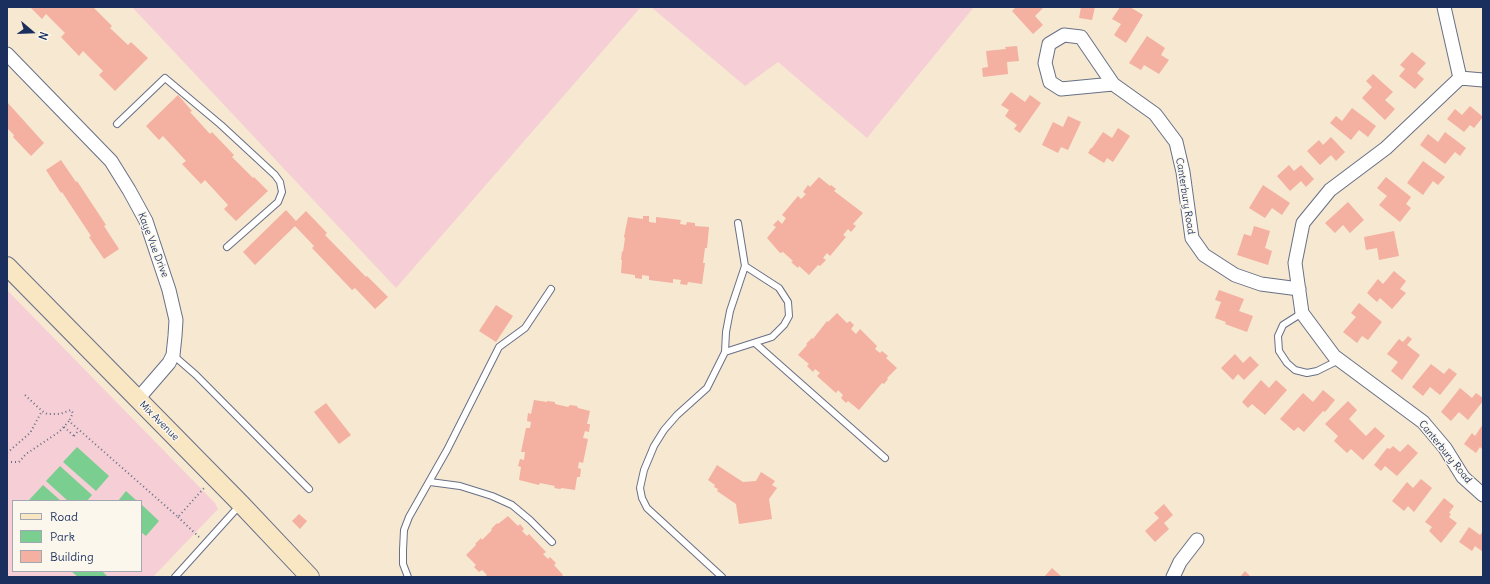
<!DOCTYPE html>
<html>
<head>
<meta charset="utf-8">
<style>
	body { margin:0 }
	#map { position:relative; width:1490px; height:584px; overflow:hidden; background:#f6e8d1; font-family:Delius,sans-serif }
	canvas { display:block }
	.frame { position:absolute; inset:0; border:8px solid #1b2f5e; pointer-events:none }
	.legend { position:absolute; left:12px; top:500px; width:130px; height:72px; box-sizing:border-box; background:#fbf7ec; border:1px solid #a1a7b3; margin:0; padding:5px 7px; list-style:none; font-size:12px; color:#1b2f5e }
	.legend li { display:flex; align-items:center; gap:8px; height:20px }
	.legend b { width:20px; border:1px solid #a1a7b3 }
	.north { position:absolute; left:12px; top:12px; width:40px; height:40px; -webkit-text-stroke:3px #fbf7ec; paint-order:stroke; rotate:109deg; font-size:11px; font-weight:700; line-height:16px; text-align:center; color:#1b2f5e }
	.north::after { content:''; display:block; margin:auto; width:14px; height:18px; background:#1b2f5e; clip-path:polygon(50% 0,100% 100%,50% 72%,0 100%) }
</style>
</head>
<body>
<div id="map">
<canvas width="1490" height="584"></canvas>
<div class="frame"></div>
<ul class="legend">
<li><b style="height:5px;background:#f9e7c3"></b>Road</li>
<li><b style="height:11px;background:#7ace90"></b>Park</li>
<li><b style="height:11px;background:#f4b0a0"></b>Building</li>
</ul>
<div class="north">N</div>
</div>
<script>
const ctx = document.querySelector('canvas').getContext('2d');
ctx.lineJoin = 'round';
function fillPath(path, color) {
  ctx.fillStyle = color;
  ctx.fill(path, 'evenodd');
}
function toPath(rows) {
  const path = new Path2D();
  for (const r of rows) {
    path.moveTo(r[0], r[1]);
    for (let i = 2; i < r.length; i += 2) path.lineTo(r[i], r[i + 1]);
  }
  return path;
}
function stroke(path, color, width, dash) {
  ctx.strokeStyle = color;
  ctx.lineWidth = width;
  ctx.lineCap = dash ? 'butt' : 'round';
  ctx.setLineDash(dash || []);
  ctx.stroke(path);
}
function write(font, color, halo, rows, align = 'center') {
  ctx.font = font + ' Delius,sans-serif';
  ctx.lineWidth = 3;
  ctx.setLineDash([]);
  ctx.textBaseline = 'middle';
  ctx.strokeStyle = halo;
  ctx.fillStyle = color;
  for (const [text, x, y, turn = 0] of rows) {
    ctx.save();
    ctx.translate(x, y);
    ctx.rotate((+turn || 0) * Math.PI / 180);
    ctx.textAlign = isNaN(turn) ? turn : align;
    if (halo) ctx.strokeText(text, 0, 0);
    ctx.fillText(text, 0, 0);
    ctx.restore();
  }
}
fillPath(toPath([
	[132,7,641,7,396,288],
	[651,7,974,7,867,138,778,62,745,86],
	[7,290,215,503,218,509,153,577,7,577],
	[13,501,141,501,141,571,13,571]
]), '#f6cfd6');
fillPath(toPath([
	[77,447,109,476,96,491,63,462],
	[60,466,92,495,87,501,68,501,46,481],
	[43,485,61,501,30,501,29,500],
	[126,491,137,501,118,501],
	[141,504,159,521,146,536,141,532],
	[71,571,102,571,108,577,78,577]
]), '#7ace90');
fillPath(toPath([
	[30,7,93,7,112,26,110,28,128,45,131,42,148,58,115,91,99,75,103,71,83,51,79,56,61,37,65,33,46,14,42,19],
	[1016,7,1041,7,1043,8,1035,16,1043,25,1033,34,1012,11],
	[1081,7,1095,7,1092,20,1079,18],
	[1120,7,1130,7,1143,15,1126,43,1114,35,1121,24,1112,19],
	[1147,36,1165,48,1161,55,1169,60,1159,74,1144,65,1141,70,1129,63],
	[1017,46,1019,61,1007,62,1008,74,983,77,982,68,988,67,986,51,1006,49,1005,47],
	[1412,52,1426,63,1417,73,1424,79,1415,89,1399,76,1405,69,1400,65],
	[1373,74,1393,92,1385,100,1395,109,1385,120,1362,98,1372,87,1366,81],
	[1011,92,1025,102,1030,95,1041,103,1020,133,1014,129,1017,125,1005,116,1009,110,1001,105],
	[178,95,192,111,190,112,210,134,212,132,234,155,232,157,253,178,254,177,268,191,236,221,224,209,228,205,205,180,201,184,182,164,186,161,163,136,159,140,146,126],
	[7,102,44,143,31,156,13,137,14,135,7,128],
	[1470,106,1483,117,1474,128,1470,125,1464,132,1447,119,1455,109,1462,115],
	[1352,108,1376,126,1368,137,1359,130,1351,140,1330,123,1336,116,1342,121],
	[1068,116,1081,122,1068,150,1061,147,1058,153,1042,145,1053,122,1063,127],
	[1118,128,1130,136,1113,162,1107,158,1104,163,1088,153,1091,148,1092,148,1103,132,1112,138],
	[1445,132,1466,148,1460,156,1455,152,1445,164,1420,145,1428,134,1438,142],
	[1331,137,1345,152,1336,161,1331,155,1320,165,1307,151,1319,140,1323,145],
	[61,160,76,182,77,181,106,225,104,226,119,249,104,259,89,237,91,236,62,192,61,193,46,170],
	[1423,161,1445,177,1438,185,1433,181,1423,195,1407,183],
	[1289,165,1294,171,1301,165,1314,179,1306,187,1301,181,1290,191,1277,176],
	[819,177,830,186,831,185,836,189,834,191,863,213,853,224,856,226,851,232,848,229,843,235,846,237,830,256,827,253,823,258,826,260,820,266,818,265,809,275,799,266,798,268,791,262,793,261,783,252,780,253,767,238,776,227,773,225,778,220,782,224,786,218,782,215,798,196,801,199,806,194,803,192,808,185,810,187],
	[1386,177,1411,197,1406,204,1411,208,1400,222,1379,205,1387,196,1377,188],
	[1263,185,1290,203,1282,215,1272,208,1265,218,1249,208],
	[1348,202,1364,220,1350,233,1343,225,1335,233,1325,223],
	[286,210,296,221,306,211,327,233,325,235,366,277,367,276,388,297,375,309,355,288,352,290,312,248,314,246,295,226,255,265,243,252],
	[643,216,649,216,649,222,656,223,656,217,681,220,680,224,686,225,687,222,695,223,695,226,709,227,707,248,705,248,703,263,705,263,702,284,688,282,687,285,680,284,681,280,673,279,673,283,649,280,649,276,642,275,642,279,635,278,635,275,621,273,622,260,621,260,622,251,623,252,625,238,624,237,628,217,643,219],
	[1254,226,1270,231,1265,248,1272,251,1268,265,1237,255,1244,234,1251,236],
	[1394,231,1399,256,1379,260,1377,248,1366,250,1364,237],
	[1394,271,1406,281,1400,289,1406,293,1392,309,1380,298,1377,302,1367,293,1378,279,1383,284],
	[1219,290,1244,299,1239,311,1253,316,1247,332,1225,324,1226,322,1215,318,1221,302,1215,300],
	[1359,303,1382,322,1368,340,1362,336,1357,343,1343,332,1356,317,1351,313],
	[496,305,513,316,496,342,479,331],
	[837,313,847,323,850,321,854,325,851,329,856,334,860,329,877,346,875,349,880,353,882,351,888,356,886,358,897,368,887,378,888,379,884,384,882,383,859,410,848,401,846,403,841,398,843,395,838,390,836,393,817,376,820,373,815,369,813,372,807,366,809,364,798,355,807,345,806,344,812,338,813,339,827,321,828,322],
	[1408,336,1412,339,1407,345,1420,355,1402,380,1391,371,1398,362,1387,354,1399,339,1403,342],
	[1235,354,1243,363,1250,356,1259,365,1244,380,1238,374,1233,380,1221,368],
	[1431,364,1444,374,1449,368,1457,374,1440,395,1430,387,1423,396,1412,387],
	[1261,380,1269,388,1276,380,1287,390,1265,415,1252,404,1248,408,1242,402],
	[1460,388,1472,398,1476,393,1483,398,1483,401,1468,420,1459,412,1451,421,1441,412],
	[1323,390,1335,400,1325,412,1323,411,1304,432,1298,427,1294,431,1280,419,1303,393,1313,402],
	[534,400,547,402,547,401,555,402,555,404,568,407,570,405,577,406,578,408,590,411,587,424,590,424,589,432,585,431,583,438,588,439,583,463,579,462,578,468,581,469,580,477,577,477,575,490,562,488,560,489,554,488,555,486,540,483,539,485,519,480,521,467,518,466,520,459,524,460,525,452,521,452,526,428,530,428,531,422,527,421,528,413,531,414],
	[1348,401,1357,410,1349,419,1366,436,1375,427,1385,436,1363,460,1351,449,1347,453,1334,441,1338,436,1325,424],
	[326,403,351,435,339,444,314,412],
	[1483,424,1483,450,1480,447,1476,453,1464,444,1472,433,1475,436],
	[1408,444,1418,453,1397,476,1385,466,1381,471,1374,465,1387,448,1390,449,1393,446,1400,452],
	[717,465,743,482,756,481,761,472,775,481,772,485,777,488,769,499,772,519,739,524,736,504,717,491,718,489,714,487,715,485,708,480],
	[1421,479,1432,488,1414,512,1408,506,1404,511,1392,501,1407,482,1413,488],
	[1444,498,1454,506,1449,513,1451,514,1449,517,1457,523,1441,543,1429,531,1432,527,1425,522],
	[1164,504,1173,515,1164,523,1169,529,1155,542,1145,531,1159,518,1154,513],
	[299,514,307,521,300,529,292,521],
	[508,516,518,526,520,524,524,529,522,531,527,536,529,534,546,552,543,554,548,559,550,557,556,563,554,565,563,575,561,577,484,577,487,575,482,570,479,572,474,567,476,565,466,555,476,545,475,544,481,538,482,540,492,530,491,529,497,523,498,524],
	[1469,527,1480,535,1483,531,1483,552,1475,546,1472,551,1459,542],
	[1052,568,1062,577,1044,577],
	[1245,571,1251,577,1240,577]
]), '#f4b0a0');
const lane = toPath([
	[117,124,165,78,221,125,275,175,280,182,282,192,278,202,227,247],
	[1302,313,1283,325,1278,336,1279,351,1287,363,1295,370,1307,373,1317,371,1339,360],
	[755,343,885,458],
	[725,352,772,337,784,325,789,316,788,302,779,288,745,266],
	[173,355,196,375,309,489],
	[430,482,460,486,492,496,512,505,530,520,552,542],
	[175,577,240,505],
	[408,577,403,564,403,550,404,530,409,517,447,450,499,347,525,328,551,289],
	[722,577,647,508,642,498,640,488,644,470,654,446,664,430,677,415,707,388,725,352,726,332,730,311,745,266,738,223]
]);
const street = toPath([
	[1444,7,1460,78,1483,80],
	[7,54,111,161,129,190,146,221,169,290,176,320,175,336,173,355,169,363,137,400],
	[1460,78,1386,148,1330,190,1303,223,1295,263,1302,313,1334,356,1423,422,1445,448,1463,477,1483,495],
	[1113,84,1061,89,1050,82,1045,63,1049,44,1064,35,1081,37,1113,84,1155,114,1176,142,1183,172,1192,238,1204,255,1235,275,1261,284,1299,289],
	[1173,577,1180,562,1197,540]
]);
const secondary = toPath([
	[7,266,241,504,310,577]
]);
stroke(lane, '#687086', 8);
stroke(street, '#687086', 15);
stroke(secondary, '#687086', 20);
stroke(toPath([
	[25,395,42,411,47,414,60,414,71,410,73,413,69,421],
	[64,427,74,436,73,438],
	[74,436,79,430],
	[7,453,30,433,42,411],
	[7,462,19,462,26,454,59,432,69,421,178,517,204,488],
	[178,517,199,537]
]), '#687086', 2, [1, 3]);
stroke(lane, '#fff', 6);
stroke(street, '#fff', 13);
stroke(secondary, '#f9e7c3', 18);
write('10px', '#1b2f5e', '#fbf7ec', [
	["Canterbury Road",1185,196,81],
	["Kaye Vue Drive",153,245,69],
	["Mix Avenue",159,421,45],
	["Canterbury Road",1445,452,51]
]);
</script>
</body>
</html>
